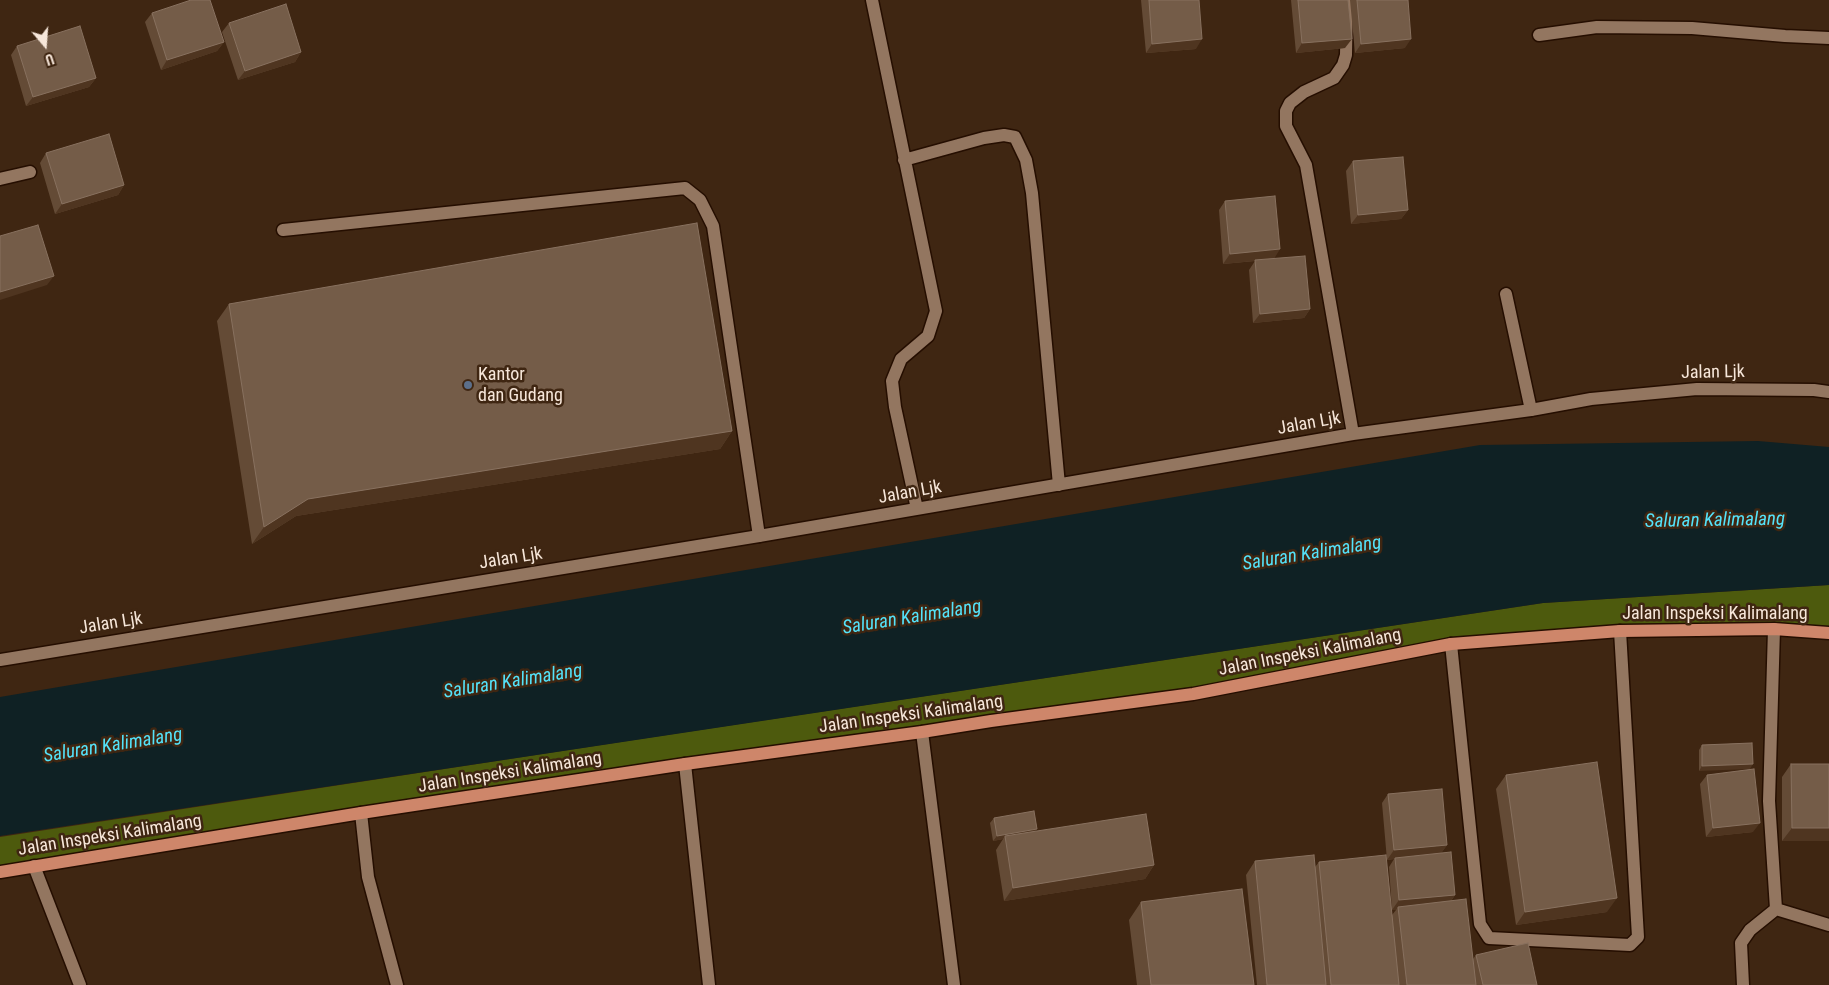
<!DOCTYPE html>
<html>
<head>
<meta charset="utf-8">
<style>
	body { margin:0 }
	#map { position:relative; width:1829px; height:985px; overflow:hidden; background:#3f2612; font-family:"Roboto Condensed",sans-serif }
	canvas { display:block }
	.north { position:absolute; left:20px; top:20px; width:50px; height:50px; -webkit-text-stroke:4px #3f2612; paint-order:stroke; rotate:162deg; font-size:14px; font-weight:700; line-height:20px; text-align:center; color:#f7e7da }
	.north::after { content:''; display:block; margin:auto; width:18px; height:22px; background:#f7e7da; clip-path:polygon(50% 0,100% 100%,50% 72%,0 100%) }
</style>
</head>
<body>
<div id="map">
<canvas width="1829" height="985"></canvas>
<div class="north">U</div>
</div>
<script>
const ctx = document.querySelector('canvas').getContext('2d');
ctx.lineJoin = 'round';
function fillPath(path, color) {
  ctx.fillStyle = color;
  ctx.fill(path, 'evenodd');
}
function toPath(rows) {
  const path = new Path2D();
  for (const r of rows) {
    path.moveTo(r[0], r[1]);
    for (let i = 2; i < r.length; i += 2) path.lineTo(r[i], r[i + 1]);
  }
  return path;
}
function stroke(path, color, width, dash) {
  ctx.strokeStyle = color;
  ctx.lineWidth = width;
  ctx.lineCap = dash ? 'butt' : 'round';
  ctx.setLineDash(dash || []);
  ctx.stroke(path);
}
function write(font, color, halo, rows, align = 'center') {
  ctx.font = font + ' "Roboto Condensed",sans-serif';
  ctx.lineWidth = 5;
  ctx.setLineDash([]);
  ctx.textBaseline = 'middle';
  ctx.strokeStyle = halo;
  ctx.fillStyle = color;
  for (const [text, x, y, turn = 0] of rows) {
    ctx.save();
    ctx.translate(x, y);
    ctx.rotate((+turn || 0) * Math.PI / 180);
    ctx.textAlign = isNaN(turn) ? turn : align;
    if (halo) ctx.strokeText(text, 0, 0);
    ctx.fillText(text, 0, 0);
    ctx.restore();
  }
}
fillPath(toPath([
	[1829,585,1829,633,1774,629,1451,644,1193,694,0,872,0,837,647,738,1543,603]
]), '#4d5a0d');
fillPath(toPath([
	[1758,441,1829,447,1829,585,1543,603,0,836,0,697,1480,445]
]), '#0f2124');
const service = toPath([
	[1539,35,1597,27,1692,28,1785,36,1829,38],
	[283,230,685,188,700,200,713,226,759,536],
	[1506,294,1531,410],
	[1451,644,1480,924,1489,938,1630,945,1638,937,1620,631],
	[922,732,954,985],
	[685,764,709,985],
	[361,813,368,877,397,985],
	[34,866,80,985]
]);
const minor = toPath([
	[872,0,936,311,928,336,901,359,892,381,895,407,917,509],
	[1347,0,1346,55,1343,65,1334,78,1304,92,1290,103,1286,111,1286,126,1306,165,1353,434],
	[904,160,984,138,1004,135,1015,137,1026,160,1032,193,1059,485],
	[0,179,30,172],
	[0,660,759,536,1353,434,1531,410,1591,399,1697,389,1814,390,1829,392],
	[1776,909,1829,925],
	[1743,985,1741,943,1750,930,1776,909,1769,801,1774,629]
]);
const primary = toPath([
	[0,872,361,813,685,764,922,732,991,721,1193,694,1451,644,1620,631,1774,629,1829,633]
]);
stroke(service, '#250e00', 15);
stroke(minor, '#250e00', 15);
stroke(primary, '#250e00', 15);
stroke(service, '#937660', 12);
stroke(minor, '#937660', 12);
stroke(primary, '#ce866a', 12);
fillPath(toPath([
	[1141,0,1199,0,1196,49,1146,53],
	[1291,0,1348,0,1345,48,1296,53],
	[1350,0,1408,0,1405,48,1355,53],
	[152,13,224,42,217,51,161,70,145,22],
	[229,23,301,52,295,62,238,80,222,32],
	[17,46,96,78,89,87,26,106,11,55],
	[46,153,124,185,118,195,55,214,40,163],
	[1353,161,1408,210,1401,219,1351,224,1346,171],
	[1225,201,1274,259,1310,309,1304,318,1253,323,1249,270,1255,261,1223,264,1219,210],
	[229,304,732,431,720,449,296,516,252,544,217,321],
	[1752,743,1699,771,1699,750,1702,745],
	[1791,764,1829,764,1829,841,1782,841,1782,777],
	[1506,775,1607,912,1516,925,1496,789],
	[1707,775,1753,832,1706,837,1700,784],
	[1388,794,1447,845,1441,853,1455,895,1451,901,1473,959,1476,955,1537,985,1257,985,1246,875,1255,861,1315,867,1319,862,1392,915,1396,910,1392,910,1389,867,1394,859,1387,860,1382,803],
	[994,818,1035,832,1154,865,1145,879,1004,901,996,850,1003,839,993,841,990,823],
	[1141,902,1254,985,1137,985,1129,920]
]), '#644b36');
fillPath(toPath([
	[1202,39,1196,49,1146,53,1152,44],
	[1352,39,1345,48,1296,53,1302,43],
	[1411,39,1405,48,1355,53,1361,44],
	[224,42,217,51,161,70,167,60],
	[301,52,295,62,238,80,245,71],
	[96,78,89,87,26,106,33,97],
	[124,185,118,195,55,214,62,204],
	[1408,210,1401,219,1351,224,1358,215],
	[1280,249,1274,259,1223,264,1230,254],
	[54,276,47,285,0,300,0,292],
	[1310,309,1304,318,1253,323,1260,314],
	[732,431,720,449,296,516,252,544,264,527,308,499],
	[1753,764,1750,769,1699,771,1702,766],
	[1760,823,1753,832,1706,837,1713,828],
	[1792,828,1829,828,1829,841,1782,841],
	[1037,829,1033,834,1005,836,1003,839,993,841,997,836],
	[1447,845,1440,855,1395,858,1394,859,1387,860,1394,850],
	[1154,865,1145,879,1004,901,1013,888],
	[1455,895,1448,905,1398,907,1396,910,1392,910,1399,900],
	[1617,898,1607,912,1516,925,1525,912]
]), '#4f3520');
const building = toPath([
	[191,0,210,0,224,42,167,60,152,13,191,0],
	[1149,0,1199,0,1202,39,1152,44,1149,0],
	[1298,0,1348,0,1352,39,1302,43,1298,0],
	[1357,0,1408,0,1411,39,1361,44,1357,0],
	[286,4,301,52,245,71,229,23,286,4],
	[80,26,96,78,33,97,17,46,80,26],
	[109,134,124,185,62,204,46,153,109,134],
	[1403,157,1408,210,1358,215,1353,161,1403,157],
	[1275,196,1280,249,1230,254,1225,201,1275,196],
	[697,223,732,431,308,499,264,527,229,304,697,223],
	[38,225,54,276,0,292,0,236,38,225],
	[1305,256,1310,309,1260,314,1255,260,1305,256],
	[1752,743,1753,764,1702,766,1702,745,1752,743],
	[1597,762,1617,898,1525,912,1506,775,1597,762],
	[1791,764,1829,764,1829,828,1792,828,1791,764],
	[1754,769,1760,823,1713,828,1707,775,1754,769],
	[1442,789,1447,845,1394,850,1388,794,1442,789],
	[1034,811,1037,829,997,836,994,818,1034,811],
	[1146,814,1154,865,1013,888,1005,836,1146,814],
	[1451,852,1455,895,1399,900,1395,858,1451,852],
	[1314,855,1326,985,1267,985,1255,861,1314,855],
	[1386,855,1399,985,1331,985,1319,862,1386,855],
	[1242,889,1254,985,1151,985,1141,902,1242,889],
	[1466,899,1476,985,1407,985,1398,907,1466,899],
	[1528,943,1537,985,1483,985,1476,955,1528,943]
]);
fillPath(building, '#745c48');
stroke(building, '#88715f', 1);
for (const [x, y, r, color] of [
	[468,385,5,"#5c6f8a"]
]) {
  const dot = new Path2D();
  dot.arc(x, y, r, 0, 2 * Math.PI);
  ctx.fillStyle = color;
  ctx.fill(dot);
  stroke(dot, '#3f2612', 2);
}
write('18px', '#f7e7da', '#3f2612', [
	["Jalan Ljk",1713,373,-1],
	["Jalan Ljk",1309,424,-10],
	["Jalan Ljk",910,493,-10],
	["Jalan Ljk",511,559,-9],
	["Jalan Inspeksi Kalimalang",1715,614],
	["Jalan Ljk",111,624,-9],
	["Jalan Inspeksi Kalimalang",1310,653,-11],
	["Jalan Inspeksi Kalimalang",911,715,-8],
	["Jalan Inspeksi Kalimalang",510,773,-9],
	["Jalan Inspeksi Kalimalang",110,836,-9]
]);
write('18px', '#f7e7da', '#3f2612', [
	["Kantor",478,375],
	["dan Gudang",478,396]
], 'left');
write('italic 19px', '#54e3fa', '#3f2612', [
	["Saluran Kalimalang",1715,521,-1],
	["Saluran Kalimalang",1312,554,-9],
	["Saluran Kalimalang",912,618,-9],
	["Saluran Kalimalang",513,682,-9],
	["Saluran Kalimalang",113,746,-9]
]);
</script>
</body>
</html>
